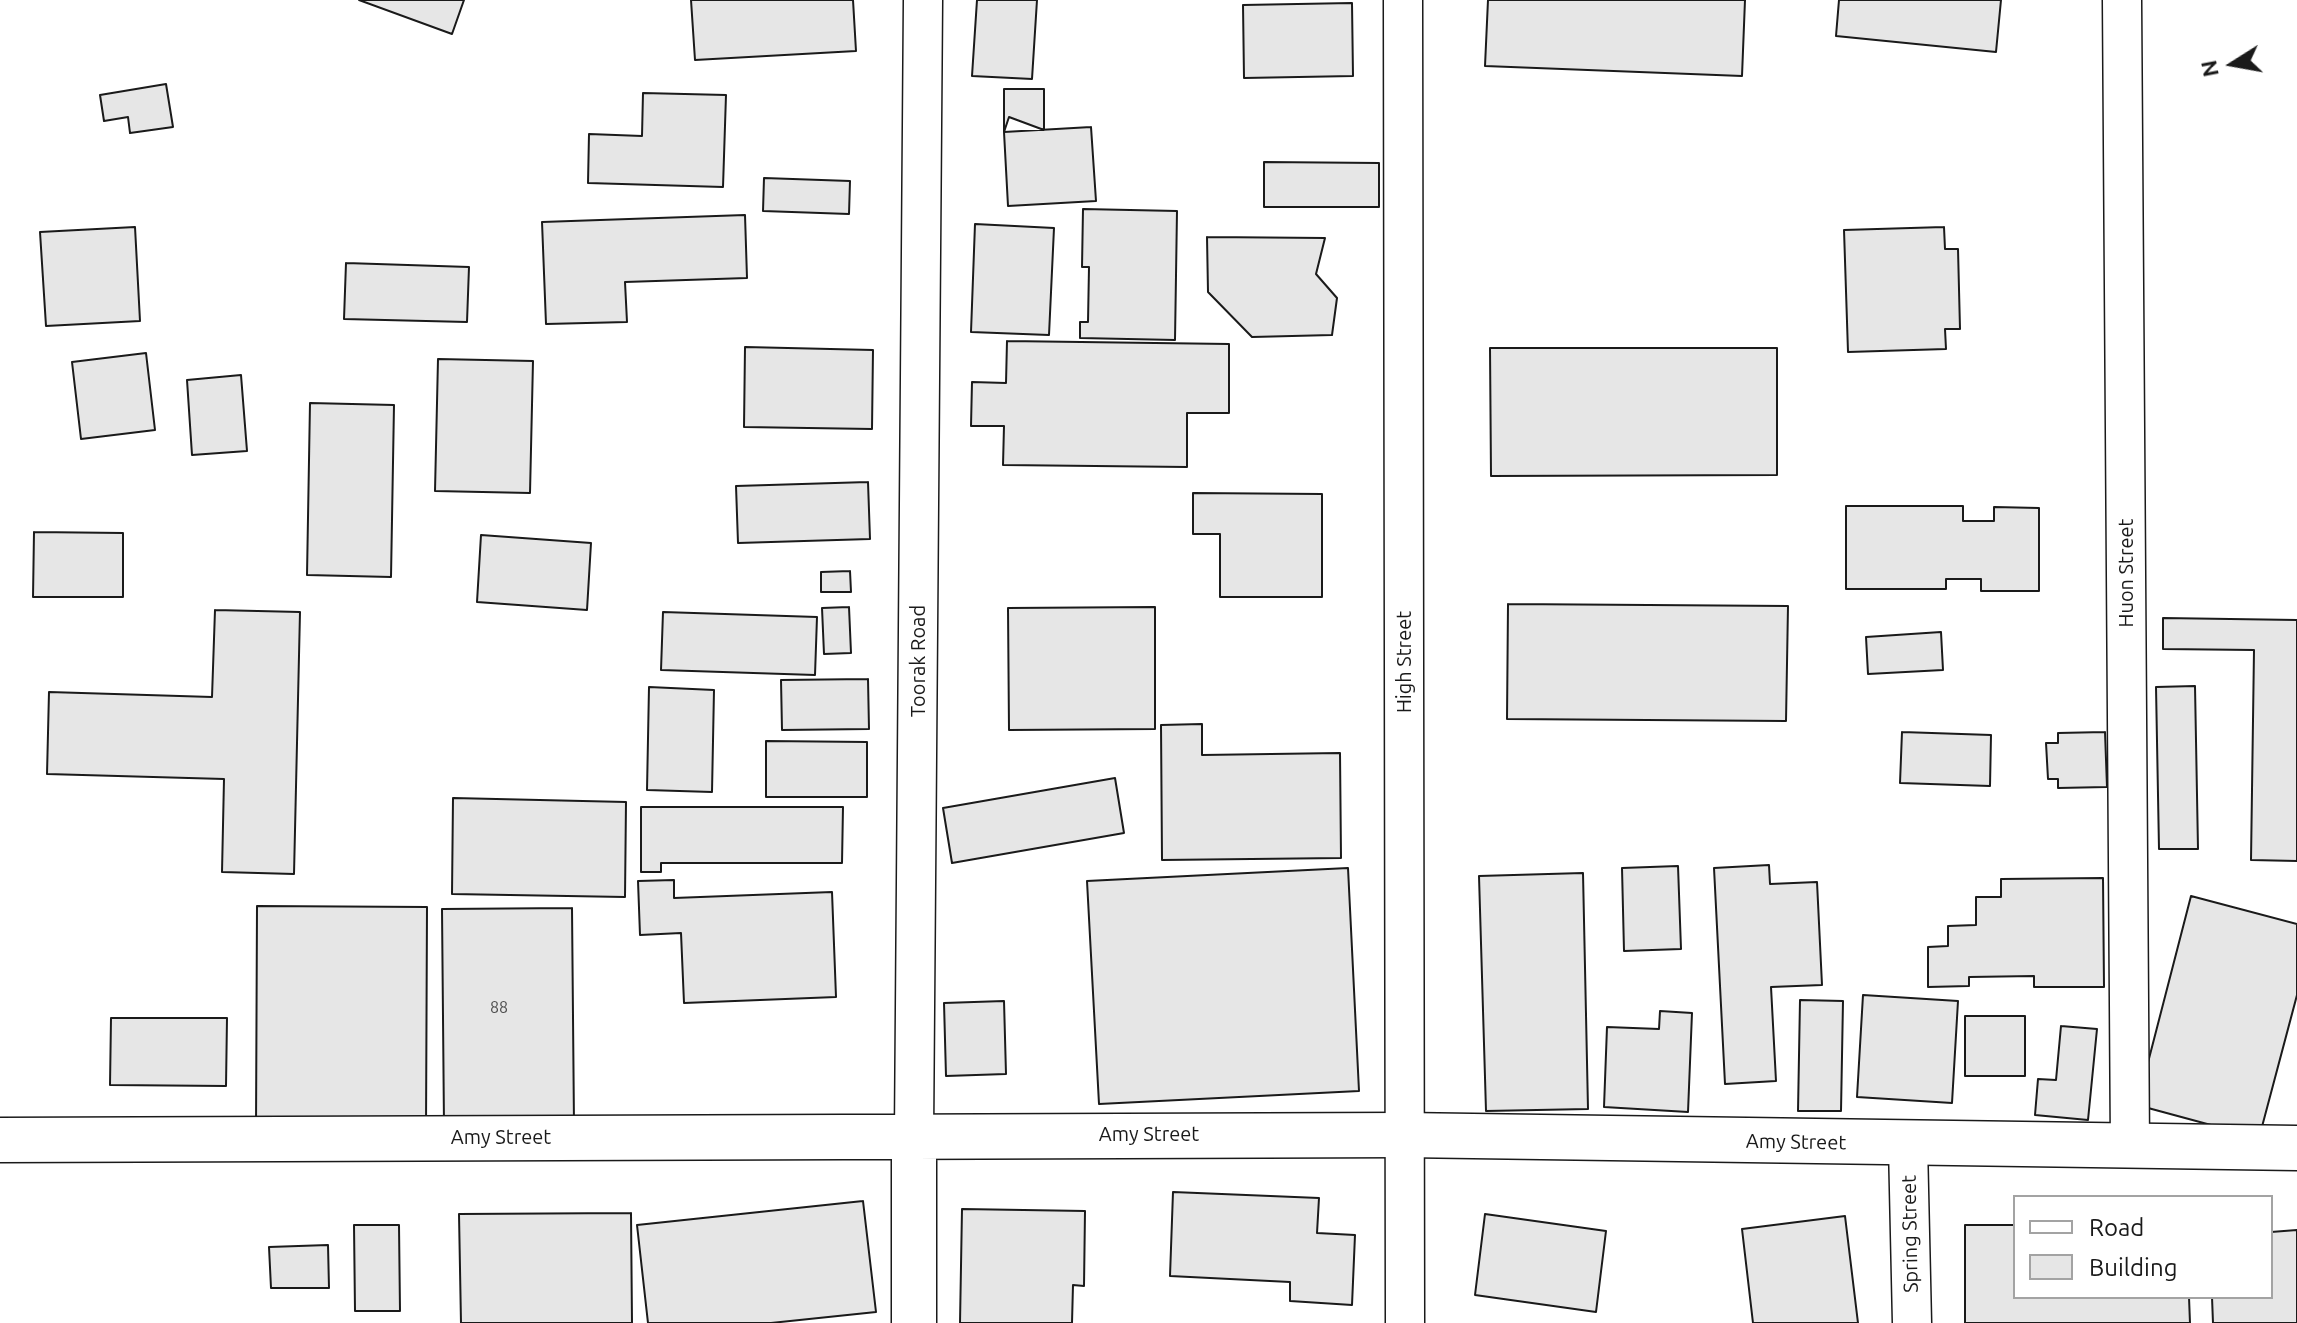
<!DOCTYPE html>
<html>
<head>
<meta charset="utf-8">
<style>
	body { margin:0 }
	#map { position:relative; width:2297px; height:1323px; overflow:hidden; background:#fff; font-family:Ubuntu,sans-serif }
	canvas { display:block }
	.legend { position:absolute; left:2013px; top:1195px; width:260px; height:104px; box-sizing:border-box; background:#fff; border:2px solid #a3a3a3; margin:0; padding:10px 14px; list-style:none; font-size:24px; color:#1a1a1a }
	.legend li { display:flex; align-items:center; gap:16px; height:40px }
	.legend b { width:40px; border:2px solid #a3a3a3 }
	.north { position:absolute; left:2193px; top:24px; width:80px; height:80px; -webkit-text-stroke:6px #fff; paint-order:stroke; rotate:259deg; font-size:22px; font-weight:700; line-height:32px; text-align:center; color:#1a1a1a }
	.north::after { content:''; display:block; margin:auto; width:28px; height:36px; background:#1a1a1a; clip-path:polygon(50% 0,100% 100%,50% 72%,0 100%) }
</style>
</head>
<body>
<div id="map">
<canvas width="2297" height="1323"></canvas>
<ul class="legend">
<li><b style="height:10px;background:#fff"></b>Road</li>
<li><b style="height:22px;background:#e6e6e6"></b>Building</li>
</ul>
<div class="north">N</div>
</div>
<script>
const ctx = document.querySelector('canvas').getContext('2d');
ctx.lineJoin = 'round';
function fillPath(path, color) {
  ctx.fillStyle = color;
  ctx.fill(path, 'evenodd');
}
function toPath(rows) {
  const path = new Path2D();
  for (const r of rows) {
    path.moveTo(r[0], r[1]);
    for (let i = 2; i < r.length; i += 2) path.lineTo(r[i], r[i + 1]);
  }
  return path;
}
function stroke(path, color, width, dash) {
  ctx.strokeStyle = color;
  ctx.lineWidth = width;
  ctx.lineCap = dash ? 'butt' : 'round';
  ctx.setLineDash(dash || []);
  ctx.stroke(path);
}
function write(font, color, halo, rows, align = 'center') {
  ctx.font = font + ' Ubuntu,sans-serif';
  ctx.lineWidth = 6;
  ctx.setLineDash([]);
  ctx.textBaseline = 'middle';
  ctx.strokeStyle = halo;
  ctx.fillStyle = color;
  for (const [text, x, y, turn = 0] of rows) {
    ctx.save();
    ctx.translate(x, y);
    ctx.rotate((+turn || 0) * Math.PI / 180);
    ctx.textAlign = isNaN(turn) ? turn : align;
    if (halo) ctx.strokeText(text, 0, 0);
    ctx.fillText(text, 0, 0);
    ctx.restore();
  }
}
const building = toPath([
	[359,0,464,0,452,34,359,0],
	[691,0,853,0,856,51,695,60,691,0],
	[977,0,1037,0,1032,79,972,76,977,0],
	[1488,0,1745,0,1742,76,1485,66,1488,0],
	[1839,0,2001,0,1996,52,1836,36,1839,0],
	[1352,3,1353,76,1244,78,1243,5,1352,3],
	[166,84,173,127,130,133,128,117,104,121,100,95,166,84],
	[1004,89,1044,89,1044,130,1009,117,1004,132,1004,89],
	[643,93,726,95,723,187,588,183,589,134,642,136,643,93],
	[1091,127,1096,201,1008,206,1004,132,1091,127],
	[1264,162,1379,163,1379,207,1264,207,1264,162],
	[764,178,850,181,849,214,763,211,764,178],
	[1083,209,1177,211,1175,340,1080,338,1080,322,1088,322,1089,267,1082,267,1083,209],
	[745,215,747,278,625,282,627,322,546,324,542,222,745,215],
	[975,224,1054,228,1049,335,971,332,975,224],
	[135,227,140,321,46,326,40,232,135,227],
	[1944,227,1945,249,1958,249,1960,329,1945,329,1946,349,1848,352,1844,230,1944,227],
	[1207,237,1325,238,1316,274,1337,298,1332,335,1252,337,1208,292,1207,237],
	[346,263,469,267,467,322,344,319,346,263],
	[1007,341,1229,344,1229,413,1187,413,1187,467,1003,465,1004,426,971,426,972,382,1006,383,1007,341],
	[745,347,873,350,872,429,744,427,745,347],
	[1490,348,1777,348,1777,475,1491,476,1490,348],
	[146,353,155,430,81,439,72,362,146,353],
	[438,359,533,361,530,493,435,491,438,359],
	[241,375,247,451,192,455,187,380,241,375],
	[310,403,394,405,391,577,307,575,310,403],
	[868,482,870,539,738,543,736,486,868,482],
	[1193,493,1322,494,1322,597,1220,597,1220,534,1193,534,1193,493],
	[1846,506,1963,506,1963,521,1994,521,1994,507,2039,508,2039,591,1981,591,1981,579,1946,579,1946,589,1846,589,1846,506],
	[34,532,123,533,123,597,33,597,34,532],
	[481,535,591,543,587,610,477,602,481,535],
	[850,571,851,592,821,592,821,572,850,571],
	[1508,604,1788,606,1786,721,1507,719,1508,604],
	[849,607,851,653,824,654,822,608,849,607],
	[1155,607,1155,729,1009,730,1008,608,1155,607],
	[215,610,300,612,294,874,222,872,224,779,47,774,49,692,212,697,215,610],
	[663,612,817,617,815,675,661,670,663,612],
	[2163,618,2297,620,2297,861,2251,860,2254,650,2163,649,2163,618],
	[1941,632,1943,670,1868,674,1866,637,1941,632],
	[868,679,869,729,782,730,781,680,868,679],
	[2195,686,2198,849,2159,849,2156,687,2195,686],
	[649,687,714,690,712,792,647,790,649,687],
	[1202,724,1202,755,1340,753,1341,858,1162,860,1161,725,1202,724],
	[1902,732,1991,735,1990,786,1900,783,1902,732],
	[2105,732,2107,787,2058,788,2058,779,2048,779,2046,743,2058,743,2058,733,2105,732],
	[766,741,867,742,867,797,766,797,766,741],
	[1115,778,1124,833,952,863,943,808,1115,778],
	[453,798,626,802,625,897,452,894,453,798],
	[641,807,843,807,842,863,661,863,661,872,641,872,641,807],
	[1769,865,1770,884,1817,882,1822,985,1771,987,1776,1081,1725,1084,1714,868,1769,865],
	[1678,866,1681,949,1624,951,1622,868,1678,866],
	[1348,868,1359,1091,1099,1104,1087,881,1348,868],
	[1583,873,1588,1109,1486,1111,1479,876,1583,873],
	[2103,878,2104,987,2034,987,2034,976,1969,977,1969,986,1928,987,1928,947,1948,946,1948,926,1976,925,1976,897,2001,897,2001,879,2103,878],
	[674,880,674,898,832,892,836,997,684,1003,681,933,640,935,638,881,674,880],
	[2191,896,2297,924,2297,995,2259,1138,2137,1105,2191,896],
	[257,906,427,907,426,1128,256,1127,257,906],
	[572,908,574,1125,444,1126,442,909,572,908],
	[1863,995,1958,1001,1952,1103,1857,1097,1863,995],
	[1800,1000,1843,1001,1841,1111,1798,1111,1800,1000],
	[1004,1001,1006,1074,946,1076,944,1003,1004,1001],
	[1660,1011,1692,1013,1688,1112,1604,1107,1607,1027,1659,1029,1660,1011],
	[1965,1016,2025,1016,2025,1076,1965,1076,1965,1016],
	[111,1018,227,1018,226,1086,110,1085,111,1018],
	[2061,1026,2097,1029,2088,1120,2035,1115,2038,1079,2056,1080,2061,1026],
	[1173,1192,1319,1198,1317,1233,1355,1235,1352,1305,1290,1301,1290,1282,1170,1276,1173,1192],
	[863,1201,876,1312,771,1323,648,1323,637,1225,863,1201],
	[962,1209,1085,1211,1084,1286,1073,1285,1072,1323,960,1323,962,1209],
	[631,1213,632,1323,461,1323,459,1214,631,1213],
	[1485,1214,1606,1231,1596,1312,1475,1295,1485,1214],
	[1845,1216,1858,1323,1753,1323,1742,1229,1845,1216],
	[354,1225,399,1225,400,1311,355,1311,354,1225],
	[1965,1225,2015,1225,2015,1297,2189,1297,2190,1323,1965,1323,1965,1225],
	[2297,1230,2297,1323,2213,1323,2212,1297,2271,1297,2271,1232,2297,1230],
	[328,1245,329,1288,271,1288,269,1247,328,1245]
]);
fillPath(building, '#e6e6e6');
stroke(building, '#1a1a1a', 2);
const minor = toPath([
	[1403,0,1405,1323],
	[2122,0,2130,1145],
	[914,1134,923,0],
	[1908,1145,1912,1323]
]);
const secondary = toPath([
	[0,1140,1404,1135,2297,1148],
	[914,1323,914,1134]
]);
stroke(minor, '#1a1a1a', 41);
stroke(secondary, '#1a1a1a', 47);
stroke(minor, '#fff', 38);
stroke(secondary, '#fff', 44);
write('16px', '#4d4d4d', null, [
	["88",499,1008]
]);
write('20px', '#1a1a1a', '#fff', [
	["Huon Street",2126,573,-90],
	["Toorak Road",918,661,-90],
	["High Street",1404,662,-90],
	["Amy Street",1149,1134],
	["Amy Street",501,1137],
	["Amy Street",1796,1142,1],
	["Spring Street",1910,1234,-91]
]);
</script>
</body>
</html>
